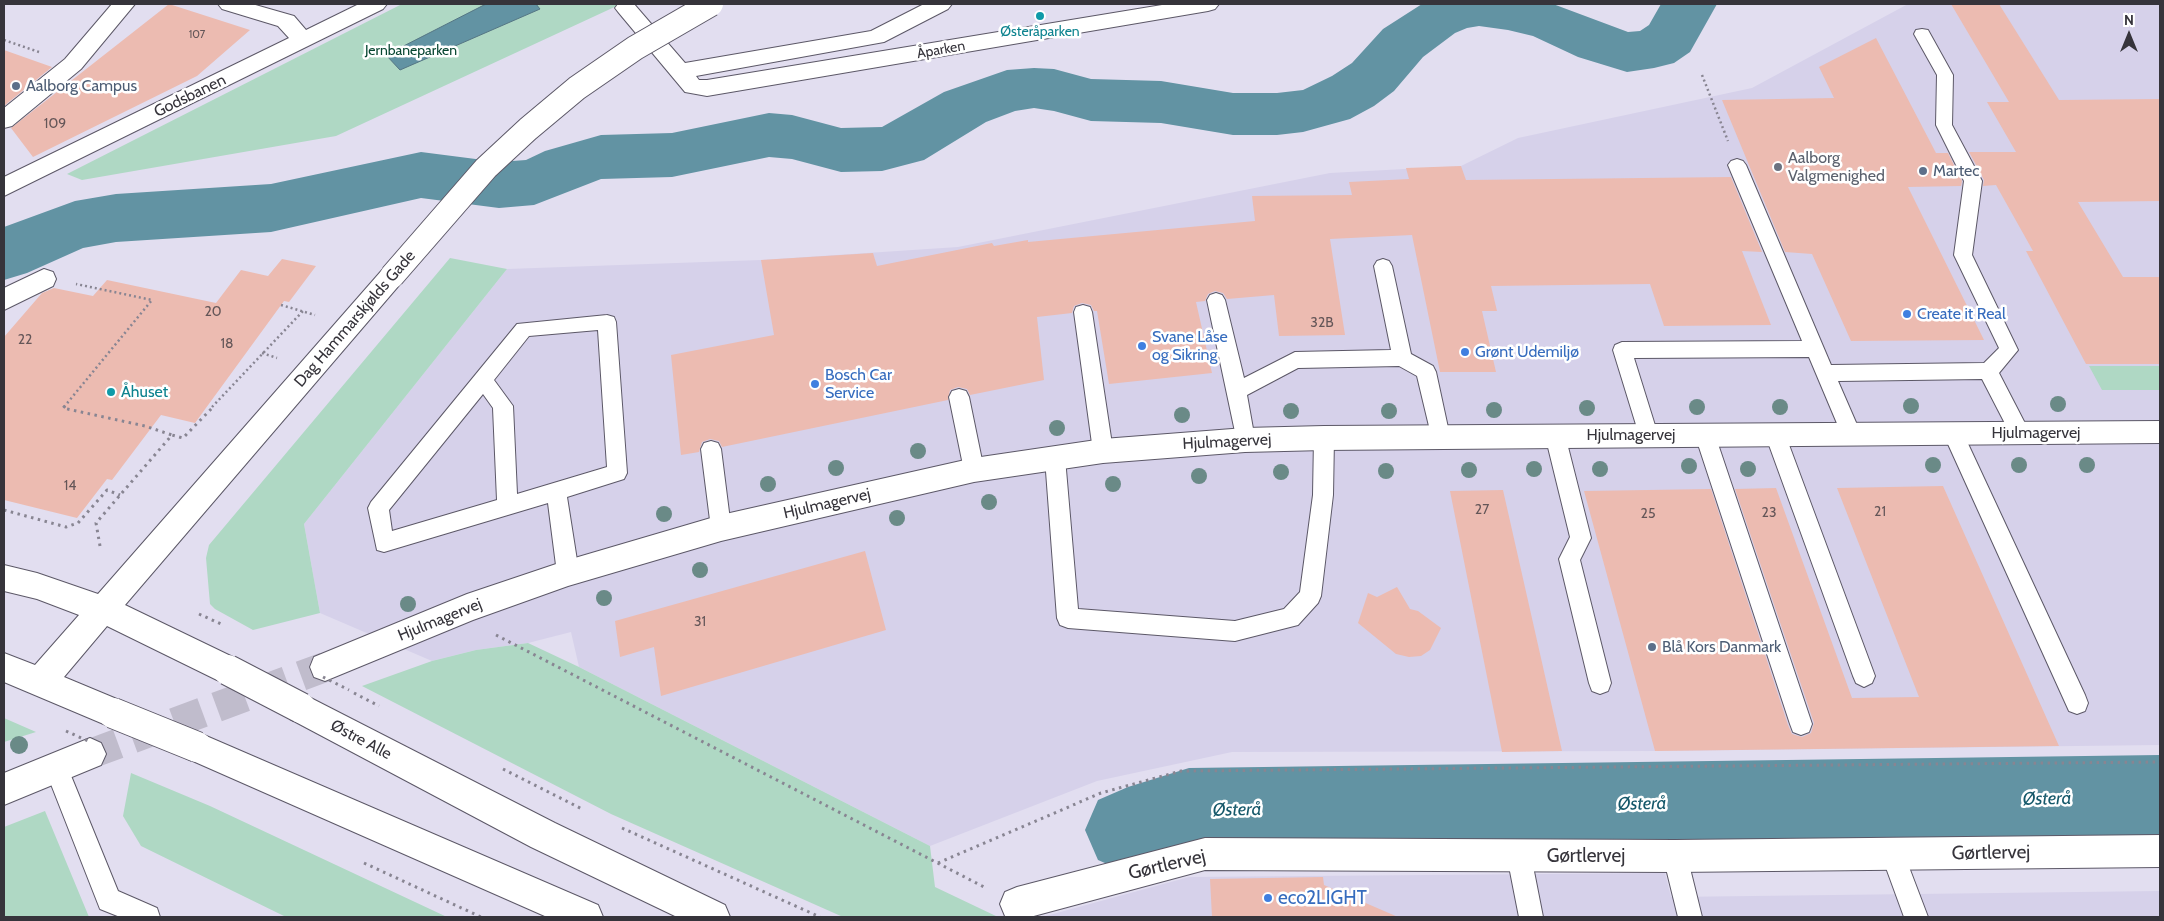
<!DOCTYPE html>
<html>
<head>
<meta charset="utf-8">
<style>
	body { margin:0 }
	#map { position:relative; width:2164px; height:921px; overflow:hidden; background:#e2def0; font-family:Cabin,sans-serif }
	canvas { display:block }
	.frame { position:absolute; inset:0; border:5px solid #36343b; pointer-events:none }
	.north { position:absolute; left:2104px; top:10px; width:50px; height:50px; -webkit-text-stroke:4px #fff; paint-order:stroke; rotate:0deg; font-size:14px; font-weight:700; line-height:20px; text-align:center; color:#36343b }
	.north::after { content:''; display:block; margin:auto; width:18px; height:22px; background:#36343b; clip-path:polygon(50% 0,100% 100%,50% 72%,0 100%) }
</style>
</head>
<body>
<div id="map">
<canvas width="2164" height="921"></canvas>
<div class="frame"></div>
<div class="north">N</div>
</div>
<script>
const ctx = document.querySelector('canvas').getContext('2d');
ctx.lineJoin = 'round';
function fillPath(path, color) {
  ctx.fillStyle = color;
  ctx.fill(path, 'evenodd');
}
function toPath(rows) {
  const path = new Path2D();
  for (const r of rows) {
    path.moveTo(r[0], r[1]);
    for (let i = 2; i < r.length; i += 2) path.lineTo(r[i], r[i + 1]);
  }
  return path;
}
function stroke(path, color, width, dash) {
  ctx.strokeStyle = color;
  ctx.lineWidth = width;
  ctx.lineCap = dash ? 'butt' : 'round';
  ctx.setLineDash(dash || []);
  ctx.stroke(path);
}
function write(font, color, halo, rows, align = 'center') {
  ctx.font = font + ' Cabin,sans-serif';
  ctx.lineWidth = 5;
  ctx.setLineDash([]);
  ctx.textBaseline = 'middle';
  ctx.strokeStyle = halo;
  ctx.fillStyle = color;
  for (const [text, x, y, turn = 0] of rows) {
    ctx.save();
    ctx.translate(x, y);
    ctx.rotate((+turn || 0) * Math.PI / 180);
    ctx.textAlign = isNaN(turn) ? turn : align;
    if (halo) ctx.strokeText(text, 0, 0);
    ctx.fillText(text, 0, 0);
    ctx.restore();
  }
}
fillPath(toPath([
	[1908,4,2160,4,2160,745,1655,751,1232,752,1097,781,930,846,579,667,571,632,528,643,476,650,432,661,320,613,304,524,507,269,761,260,958,247,1330,173,1461,166,1518,138,1752,88],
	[1665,873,1671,897,2160,891,2160,917,1042,917,1189,877]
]), '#d6d1ea');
fillPath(toPath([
	[402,4,621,4,336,136,82,180,67,174],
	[450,258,507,269,304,524,320,613,253,630,215,609,210,604,206,558,209,545],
	[2089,366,2160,366,2160,390,2102,390],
	[528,643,579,667,930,846,935,887,998,917,843,917,611,814,362,686,432,661,476,650],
	[4,718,36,732,4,742],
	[131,773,210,806,447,917,286,917,141,846,123,816],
	[45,811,89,917,4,917,4,827]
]), '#afd8c4');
const water = toPath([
	[486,4,536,4,540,9,400,70,386,55,486,4]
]);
fillPath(water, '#6293a3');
stroke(water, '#557684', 1);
fillPath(toPath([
	[1422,4,1553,4,1628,32,1640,31,1649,25,1661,4,1717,4,1690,52,1674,63,1654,68,1627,72,1578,57,1533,36,1508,30,1479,26,1467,28,1455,33,1423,57,1394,91,1374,106,1350,119,1303,132,1277,135,1233,135,1161,123,1091,121,1054,111,1034,108,1015,111,986,122,924,160,882,171,841,172,792,159,769,157,672,177,601,179,534,205,499,208,421,198,271,232,116,242,83,248,27,273,4,280,4,227,75,201,116,194,271,184,421,152,499,162,526,160,545,151,601,135,672,133,769,113,792,115,841,128,882,127,944,92,1007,70,1034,68,1054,69,1091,79,1161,81,1233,93,1277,93,1303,90,1332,76,1352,63,1383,29,1422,4],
	[2160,755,2160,839,1189,854,1128,873,1098,860,1085,830,1098,800,1128,787,1189,768,2160,755]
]), '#6293a3');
fillPath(toPath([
	[169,4,250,30,197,76,33,157,11,128],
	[1951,4,1999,4,2059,100,2160,99,2160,201,2078,202,2123,277,2160,277,2160,364,2086,364,2026,251,2033,251,1996,185,1983,186,1984,180,1969,152,2016,152,1987,102,2009,102],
	[1876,38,1936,153,1948,153,1962,181,1961,186,1908,187,1984,340,1851,341,1812,254,1785,252,1722,100,1834,98,1819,67],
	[4,50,52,67,4,106],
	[1461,166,1466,180,1731,177,1762,252,1742,251,1771,325,1664,326,1650,284,1491,286,1497,311,1482,311,1496,372,1440,372,1412,235,1330,239,1345,335,1279,336,1274,295,1227,299,1223,293,1215,291,1208,294,1205,301,1196,302,1212,373,1109,384,1097,311,1094,311,1091,305,1082,303,1074,306,1072,313,1037,317,1044,380,970,395,967,389,958,387,950,390,948,400,722,447,719,441,710,439,702,442,699,452,681,455,671,355,774,335,761,260,873,253,877,266,992,243,994,246,1028,240,1028,242,1255,221,1252,196,1352,195,1349,182,1409,179,1406,168],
	[282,259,316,266,289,302,284,301,195,423,161,415,112,480,107,479,77,518,4,500,4,337,42,293,54,288,93,296,107,280,216,303,241,270,268,276],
	[1943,486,2059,746,1655,751,1584,491,1711,489,1788,725,1792,734,1802,737,1811,733,1814,723,1735,489,1776,488,1852,698,1919,697,1837,488],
	[1503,490,1562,751,1502,752,1450,491],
	[865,551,886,630,661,696,654,647,620,657,615,621],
	[1397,587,1410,609,1418,611,1441,628,1430,650,1421,656,1409,657,1396,654,1358,623,1368,593,1377,597],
	[1323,877,1324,885,1398,917,1212,917,1210,879]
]), '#ecbbb1');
stroke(toPath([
	[90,754,325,667]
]), '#c0bccc', 30, [30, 15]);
const service = toPath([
	[1922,29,1928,30,1953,75,1952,125,1982,181,1972,255,2018,350,1999,373,2030,433,2027,439,2020,441,2013,439,1982,379,1838,381,1861,434,1858,440,1851,442,1844,440,1809,357,1634,358,1658,435,1655,441,1648,443,1641,441,1613,350,1615,345,1622,342,1802,341,1728,165,1731,161,1737,159,1743,161,1746,165,1831,365,1984,363,1999,348,1954,255,1964,181,1936,125,1937,75,1914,34,1916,30,1922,29],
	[1383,259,1389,261,1392,266,1411,354,1433,366,1436,372,1450,437,1447,443,1440,445,1433,443,1417,376,1399,366,1298,368,1247,395,1255,440,1252,446,1245,448,1238,446,1207,300,1210,295,1216,293,1222,295,1225,300,1244,378,1295,352,1391,350,1374,266,1377,261,1383,259],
	[1083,305,1090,307,1092,312,1113,451,1110,457,1103,459,1096,457,1093,451,1074,312,1076,307,1083,305],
	[607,315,614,317,616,322,627,473,624,479,567,497,579,573,575,580,568,583,561,580,557,573,548,503,384,552,377,550,368,508,371,502,517,324,607,315],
	[598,330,607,467,517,494,513,406,494,380,529,336,598,330],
	[483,394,493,408,497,500,392,531,389,510,483,394],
	[959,389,966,391,969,397,984,470,981,476,974,479,967,476,964,470,949,397,952,391,959,389],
	[1953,425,1960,427,1963,433,2085,695,2088,703,2085,711,2077,714,2069,711,1943,433,1946,427,1953,425],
	[1775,426,1782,428,1785,434,1875,676,1872,683,1864,687,1856,683,1853,676,1765,434,1768,428,1775,426],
	[1555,427,1562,429,1565,435,1591,538,1580,560,1611,683,1608,691,1600,694,1592,691,1589,683,1559,559,1570,537,1545,435,1548,429,1555,427],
	[1705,427,1712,429,1715,435,1812,724,1809,732,1801,735,1793,732,1790,724,1695,435,1698,429,1705,427],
	[1324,430,1331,432,1334,438,1333,495,1321,596,1318,603,1298,625,1235,641,1068,628,1060,625,1057,618,1045,458,1048,452,1055,449,1062,452,1065,458,1078,609,1235,621,1284,609,1300,592,1313,495,1314,438,1317,432,1324,430],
	[711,441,718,443,721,449,731,528,728,534,721,537,714,534,711,528,701,449,704,443,711,441],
	[57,758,65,761,118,891,157,908,160,917,120,917,100,909,45,769,49,761,57,758],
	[1893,842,1901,846,1928,917,1904,917,1881,854,1885,846,1893,842],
	[1519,844,1527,848,1531,856,1543,917,1519,917,1507,856,1511,848,1519,844],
	[1675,844,1683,848,1687,856,1702,917,1678,917,1663,856,1667,848,1675,844]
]);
const minor = toPath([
	[112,4,135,4,81,69,12,126,4,128,4,108,65,59,112,4],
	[218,4,252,4,294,16,306,30,359,4,387,4,383,9,4,196,4,177,289,38,278,26,222,9,218,4],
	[618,4,634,4,685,63,871,31,924,4,952,4,948,9,884,42,696,76,699,80,707,80,1168,4,1219,4,1215,9,1208,11,707,96,685,92,619,13,615,8,618,4],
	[44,269,53,272,56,279,53,286,4,310,4,288,44,269],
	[2160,421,2160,443,1324,450,1245,452,1103,463,974,482,721,541,568,586,473,620,325,681,314,677,310,667,314,657,467,594,568,560,721,515,974,458,1103,439,1245,428,1324,426,2160,421],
	[90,738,101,743,106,754,101,765,4,805,4,773,90,738],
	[2160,835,2160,867,1675,872,1205,870,1030,917,1005,916,1000,904,1005,892,1017,887,1205,838,1675,840,2160,835]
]);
const tertiary = toPath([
	[392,266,401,269,404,276,401,283,125,605,239,660,243,670,239,680,228,684,217,680,107,626,64,677,124,702,129,713,124,724,113,728,4,682,4,653,35,665,79,615,37,599,4,591,4,565,37,573,98,594,383,269,392,266],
	[301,693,555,823,725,905,730,917,677,917,531,847,290,719,286,708,290,697,301,693],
	[197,732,598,905,603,917,547,917,186,758,181,747,186,736,197,732]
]);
stroke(service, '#5c5867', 2);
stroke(minor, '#5c5867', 2);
stroke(tertiary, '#5c5867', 2);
stroke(toPath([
	[4,40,39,52],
	[1702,75,1728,141],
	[281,305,315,315],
	[262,353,277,358],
	[64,407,152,300,76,284],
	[212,407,303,311]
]), '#888592', 2.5, [2, 3]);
stroke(toPath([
	[65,406,63,408,145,426,172,435],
	[4,510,66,527,78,523,107,490,120,495],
	[100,546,96,523,172,435,183,438,214,406],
	[199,614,221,624],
	[496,635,984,887],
	[354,693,379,706],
	[503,769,584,810],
	[622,828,820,917],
	[364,863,481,917],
	[938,863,1101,793,1181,771,2160,762]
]), '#888592', 3, [2.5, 4.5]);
fillPath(service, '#fff');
fillPath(minor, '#fff');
fillPath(tertiary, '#fff');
const tertiaryBridgeFar1 = toPath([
	[392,276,486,168,528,129,577,88,635,48,711,4]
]);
const tertiaryBridge = toPath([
	[228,670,301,708],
	[113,713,197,747]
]);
stroke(tertiaryBridgeFar1, '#5c5867', 26, []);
stroke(tertiaryBridge, '#5c5867', 32, []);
stroke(toPath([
	[323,677,349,690],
	[66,731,88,741]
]), '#888592', 3, [2.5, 4.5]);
stroke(tertiaryBridgeFar1, '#fff', 24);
stroke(tertiaryBridge, '#fff', 30);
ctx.fillStyle = '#6a8a87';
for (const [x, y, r] of [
	[2058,404,8],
	[1911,406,8],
	[1697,407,8],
	[1780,407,8],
	[1587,408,8],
	[1494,410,8],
	[1291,411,8],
	[1389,411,8],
	[1182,415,8],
	[1057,428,8],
	[918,451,8],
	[1933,465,8],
	[2019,465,8],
	[2087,465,8],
	[1689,466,8],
	[836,468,8],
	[1534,469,8],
	[1600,469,8],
	[1748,469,8],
	[1469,470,8],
	[1386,471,8],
	[1281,472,8],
	[1199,476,8],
	[768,484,8],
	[1113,484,8],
	[989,502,8],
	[664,514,8],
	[897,518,8],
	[700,570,8],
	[604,598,8],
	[408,604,8],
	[19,745,9]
]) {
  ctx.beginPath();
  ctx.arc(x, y, r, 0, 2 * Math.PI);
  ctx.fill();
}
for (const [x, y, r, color] of [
	[1040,16,5,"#0f9aa8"],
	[16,86,5,"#5c6f8a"],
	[1778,167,5,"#6b7280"],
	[1923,171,5,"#5c6f8a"],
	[1907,314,5,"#3f7fe0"],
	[1142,346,5,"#3f7fe0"],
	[1465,352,5,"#3f7fe0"],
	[815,384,5,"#3f7fe0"],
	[111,392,5,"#0f9aa8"],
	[1652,647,5,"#5c6f8a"],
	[1268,898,5,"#3f7fe0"]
]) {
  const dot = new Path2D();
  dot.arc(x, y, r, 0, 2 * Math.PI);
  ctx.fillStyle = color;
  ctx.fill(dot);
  stroke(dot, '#fff', 2);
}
write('11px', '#645658', null, [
	["107",197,35]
]);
write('14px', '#0d838f', '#fff', [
	["Østeråparken",1040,32]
]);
write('14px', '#36343b', '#fff', [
	["Åparken",941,50,-10]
]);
write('14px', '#074631', '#fff', [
	["Jernbaneparken",411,51]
]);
write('14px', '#645658', null, [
	["109",55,124],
	["20",213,312],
	["32B",1322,323],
	["22",25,340],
	["18",227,344],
	["14",70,486],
	["27",1482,510],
	["21",1880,512],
	["23",1769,513],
	["25",1648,514],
	["31",700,622]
]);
write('16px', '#4e5e75', '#fff', [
	["Aalborg Campus",26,86],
	["Martec",1933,171],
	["Blå Kors Danmark",1662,647]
], 'left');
write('16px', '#36343b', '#fff', [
	["Godsbanen",190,96,-26],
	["Dag Hammarskjølds Gade",355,319,-49],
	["Hjulmagervej",2036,433],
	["Hjulmagervej",1631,435],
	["Hjulmagervej",1227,442,-3],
	["Hjulmagervej",827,504,-13],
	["Hjulmagervej",440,620,-22],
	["Østre Alle",361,740,28]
]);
write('16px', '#5b616d', '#fff', [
	["Aalborg",1788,158],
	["Valgmenighed",1788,176]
], 'left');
write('16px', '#366cbe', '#fff', [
	["Create it Real",1917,314],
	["Svane Låse",1152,337],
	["og Sikring",1152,355],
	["Grønt Udemiljø",1475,352],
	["Bosch Car",825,375],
	["Service",825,393]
], 'left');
write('16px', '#0d838f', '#fff', [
	["Åhuset",121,392]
], 'left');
write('italic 18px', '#15586a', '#fff', [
	["Østerå",2047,799,-1],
	["Østerå",1642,804,-1],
	["Østerå",1237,810,-1]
]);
write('19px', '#36343b', '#fff', [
	["Gørtlervej",1991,853,-1],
	["Gørtlervej",1586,856],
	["Gørtlervej",1167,865,-13]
]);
write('19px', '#366cbe', '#fff', [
	["eco2LIGHT",1278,898]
], 'left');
</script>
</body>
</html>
